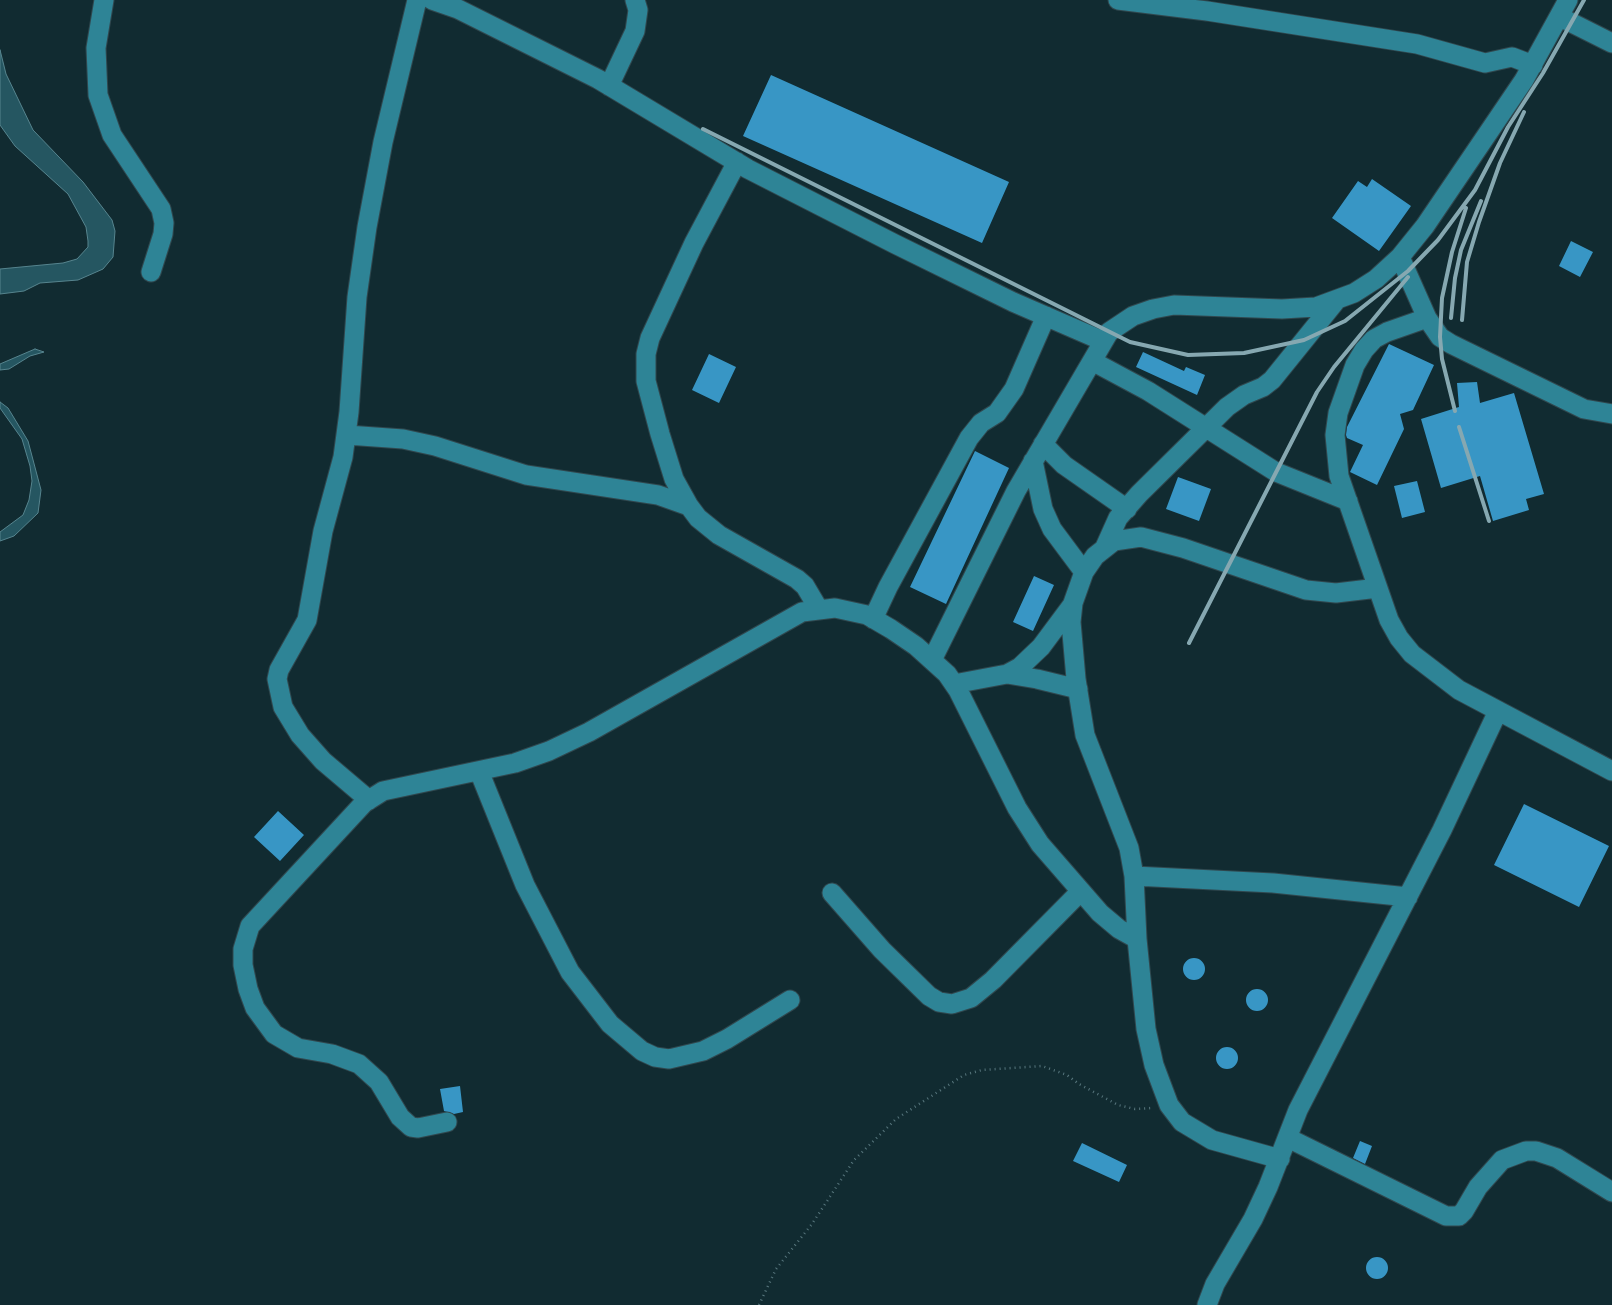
<!DOCTYPE html>
<html>
<head>
<meta charset="utf-8">
<style>
	body { margin:0 }
	canvas { display:block; background:#112b31 }
</style>
</head>
<body>
<canvas width="1612" height="1305"></canvas>
<script>
const ctx = document.querySelector('canvas').getContext('2d');
ctx.lineJoin = 'round';
function fillPath(path, color) {
  ctx.fillStyle = color;
  ctx.fill(path, 'evenodd');
}
function toPath(rows) {
  const path = new Path2D();
  for (const r of rows) {
    if (r.length === 3) {
      path.moveTo(r[0] + r[2], r[1]);
      path.arc(r[0], r[1], r[2], 0, 2 * Math.PI);
      continue;
    }
    path.moveTo(r[0], r[1]);
    for (let i = 2; i < r.length; i += 2) path.lineTo(r[i], r[i + 1]);
  }
  return path;
}
function stroke(path, color, width, dash) {
  ctx.strokeStyle = color;
  ctx.lineWidth = width;
  ctx.lineCap = dash ? 'butt' : 'round';
  ctx.setLineDash(dash || []);
  ctx.stroke(path);
}
const water = toPath([
	[0,50,6,74,33,130,83,182,112,220,115,231,113,257,103,269,78,280,40,283,24,291,0,294,0,269,63,263,77,259,88,247,88,241,86,227,68,194,15,146,0,125,0,50],
	[35,349,44,352,30,356,9,369,0,370,0,364,35,349],
	[0,402,8,408,28,441,41,490,38,513,14,536,0,541,0,532,23,515,29,500,32,481,30,466,22,439,0,408,0,402]
]);
fillPath(water, '#255661');
stroke(water, '#56848e', 1);
fillPath(toPath([
	[771,75,1009,182,982,243,743,136],
	[1372,179,1411,206,1379,251,1332,218,1358,181,1367,187],
	[1571,241,1593,252,1580,277,1559,266],
	[1389,344,1434,365,1413,410,1400,414,1404,429,1377,485,1350,472,1363,445,1347,438,1346,435,1347,427],
	[1143,352,1184,371,1186,367,1205,375,1197,395,1136,367],
	[709,354,736,367,719,403,692,390],
	[1477,382,1480,403,1514,393,1544,494,1526,499,1529,510,1493,521,1480,476,1441,488,1421,419,1459,407,1457,383],
	[975,451,1009,468,946,604,910,587],
	[1178,477,1211,489,1199,521,1166,509],
	[1417,481,1425,512,1402,518,1394,486],
	[1034,576,1054,585,1033,631,1013,622],
	[1524,804,1609,846,1579,907,1494,865],
	[278,811,304,835,280,861,254,837],
	[1194,969,11],
	[1257,1000,11],
	[1227,1058,11],
	[460,1086,463,1112,454,1114,444,1111,440,1089],
	[1360,1141,1372,1146,1365,1164,1353,1158],
	[1082,1143,1127,1165,1119,1182,1073,1161],
	[1377,1268,11]
]), '#3896c5');
const minor = toPath([
	[104,0,96,48,98,95,112,135,161,209,164,223,163,234,151,272],
	[432,0,458,9,598,79,748,169,895,244,1013,302,1103,341],
	[1118,0,1207,11,1417,44,1485,63,1512,57,1533,65],
	[1568,0,1524,80,1425,226,1400,257,1427,318,1440,337,1451,344,1584,409,1612,414],
	[1560,17,1612,43],
	[609,86,635,31,638,10,635,0],
	[1427,318,1387,332,1374,339,1364,350,1355,365,1338,413,1335,435,1339,476,1389,620,1399,638,1412,654,1459,690,1612,771],
	[1092,361,1148,391,1276,472,1348,501],
	[347,435,403,439,435,446,526,475,658,495,689,506,698,518,719,535,797,579,805,586,818,608],
	[1043,444,1064,465,1127,509],
	[1033,461,1043,509,1052,529,1084,572],
	[689,506,674,479,660,434,646,381,646,354,650,338,694,243,737,162],
	[1105,547,1118,518,1139,494,1227,407,1244,395,1263,387,1272,380,1335,302],
	[873,619,888,587,969,438,981,423,997,413,1014,389,1046,316],
	[932,660,1016,491,1109,332,1133,316,1153,309,1174,305,1282,309,1316,307,1354,293,1376,279,1400,257],
	[1007,674,1037,679,1078,689],
	[954,684,1007,674,1020,667,1041,647,1073,604],
	[479,771,525,885,570,972,610,1024,642,1051,655,1057,669,1059,703,1051,727,1039,790,1000],
	[369,800,323,761,300,735,283,707,277,679,279,670,307,620,323,531,343,457,349,412,357,297,367,227,383,142,417,0],
	[1134,876,1273,883,1408,897],
	[832,893,882,950,929,996,939,1002,952,1004,971,998,993,980,1080,892],
	[1137,939,1134,876,1129,848,1085,735,1076,679,1071,622,1073,603,1084,572,1095,556,1114,541,1141,537,1183,548,1306,590,1336,593,1378,588],
	[447,1122,418,1128,411,1127,400,1117,379,1082,359,1064,332,1054,298,1048,274,1034,255,1008,248,989,243,965,243,949,250,926,364,803,383,791,515,763,549,751,589,732,802,612,835,608,867,615,891,629,916,646,947,674,958,690,1017,808,1040,844,1100,913,1119,929,1137,939,1146,1029,1154,1065,1169,1105,1182,1122,1212,1140,1280,1159],
	[1288,1138,1446,1216,1459,1216,1464,1211,1478,1187,1502,1160,1526,1151,1536,1151,1557,1158,1612,1192],
	[1207,1305,1215,1284,1253,1219,1268,1187,1298,1110,1442,830,1498,711]
]);
stroke(minor, '#30484f', 21);
stroke(toPath([
	[759,1305,776,1269,812,1224,854,1160,896,1119,964,1075,982,1070,1042,1066,1067,1075,1079,1084,1118,1105,1135,1109,1152,1108]
]), '#57767d', 2.5, [1, 4]);
stroke(minor, '#2e8496', 19);
stroke(toPath([
	[703,129,1130,342,1188,355,1244,353,1304,340,1345,321,1408,271,1438,240,1475,190,1508,127,1543,73,1584,0],
	[1451,318,1455,278,1461,250,1481,201],
	[1462,320,1467,262,1479,222,1500,163,1524,112],
	[1455,411,1442,359,1440,337,1442,298,1452,252,1466,208],
	[1459,427,1489,521],
	[1189,643,1317,392,1334,367,1408,277]
]), '#86a8b1', 4);
</script>
</body>
</html>
